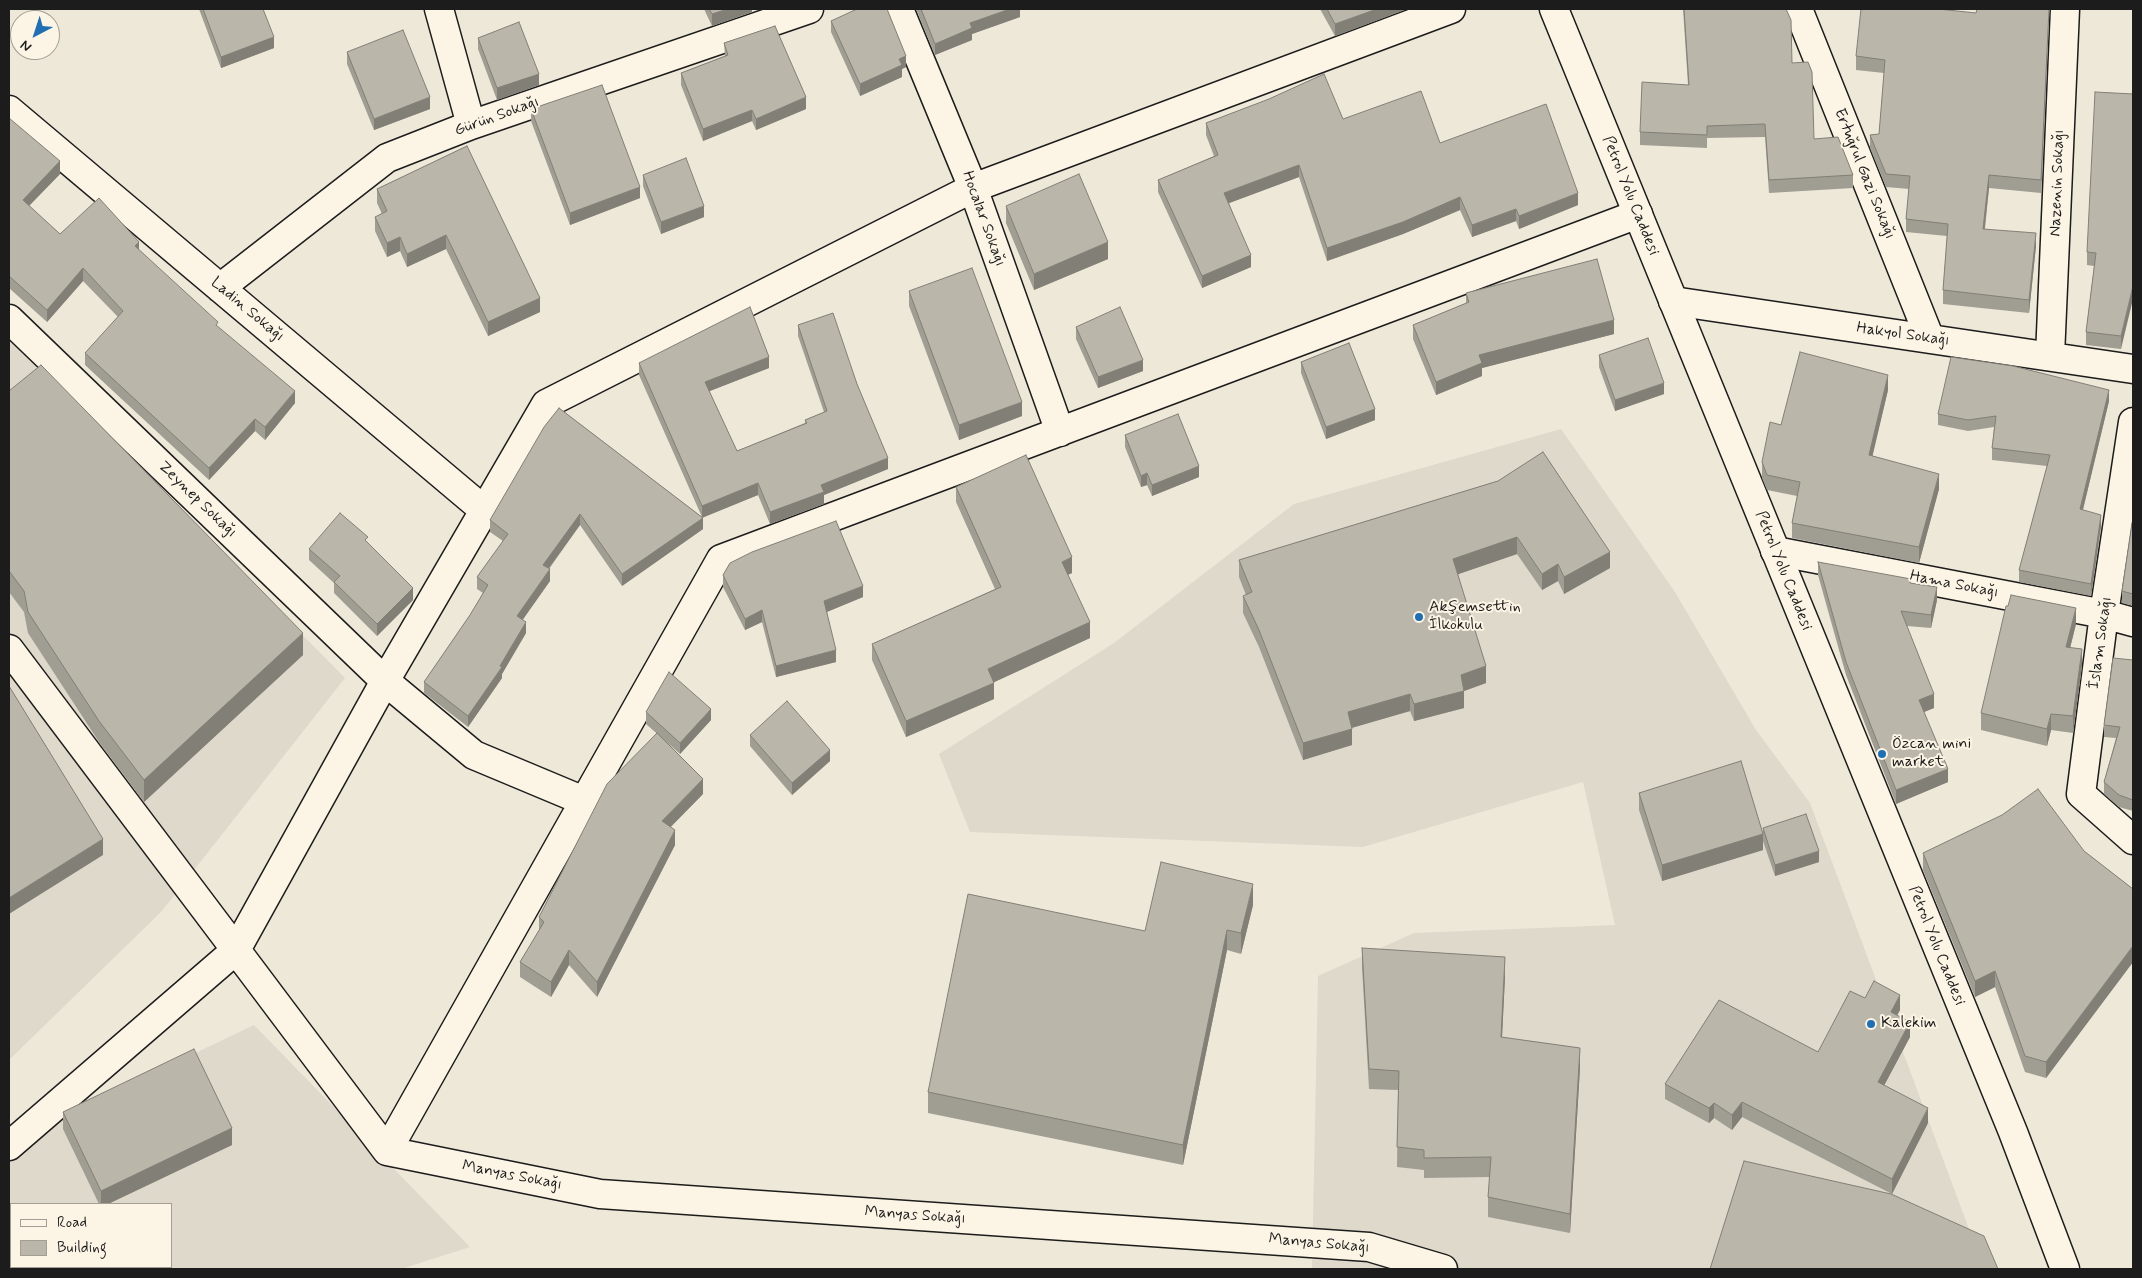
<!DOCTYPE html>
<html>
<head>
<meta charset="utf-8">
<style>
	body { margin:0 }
	#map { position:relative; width:2142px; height:1278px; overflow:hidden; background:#eee8d9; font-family:Mynerve,sans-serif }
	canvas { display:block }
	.frame { position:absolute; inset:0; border:10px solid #1c1c1c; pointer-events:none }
	.legend { position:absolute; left:10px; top:1203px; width:162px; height:65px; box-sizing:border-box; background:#fcf5e5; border:1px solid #a29e95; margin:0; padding:6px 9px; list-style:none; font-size:15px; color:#1c1c1c }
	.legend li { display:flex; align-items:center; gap:10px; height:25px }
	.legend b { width:25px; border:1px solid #a29e95 }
	.north { position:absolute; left:10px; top:10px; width:50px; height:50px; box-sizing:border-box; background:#fcf5e5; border:1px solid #a29e95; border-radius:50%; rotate:220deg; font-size:14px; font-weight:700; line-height:20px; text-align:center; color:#1c1c1c }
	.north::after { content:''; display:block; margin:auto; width:18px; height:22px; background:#1f6fb2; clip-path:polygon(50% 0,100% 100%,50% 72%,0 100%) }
</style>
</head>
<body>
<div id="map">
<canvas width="2142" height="1278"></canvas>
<div class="frame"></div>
<ul class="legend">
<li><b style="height:6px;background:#fcf5e5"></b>Road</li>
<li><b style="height:14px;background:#bab6aa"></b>Building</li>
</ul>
<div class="north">N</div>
</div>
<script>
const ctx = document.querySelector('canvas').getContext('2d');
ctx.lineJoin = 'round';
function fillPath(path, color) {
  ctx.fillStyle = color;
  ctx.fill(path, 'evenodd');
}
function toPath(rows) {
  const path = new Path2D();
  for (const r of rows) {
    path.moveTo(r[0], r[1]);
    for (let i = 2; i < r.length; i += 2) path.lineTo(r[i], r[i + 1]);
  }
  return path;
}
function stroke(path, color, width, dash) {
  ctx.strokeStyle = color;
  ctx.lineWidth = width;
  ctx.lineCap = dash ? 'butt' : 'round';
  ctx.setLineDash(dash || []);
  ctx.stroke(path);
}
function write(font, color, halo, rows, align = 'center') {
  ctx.font = font + ' Mynerve,sans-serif';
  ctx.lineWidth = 4;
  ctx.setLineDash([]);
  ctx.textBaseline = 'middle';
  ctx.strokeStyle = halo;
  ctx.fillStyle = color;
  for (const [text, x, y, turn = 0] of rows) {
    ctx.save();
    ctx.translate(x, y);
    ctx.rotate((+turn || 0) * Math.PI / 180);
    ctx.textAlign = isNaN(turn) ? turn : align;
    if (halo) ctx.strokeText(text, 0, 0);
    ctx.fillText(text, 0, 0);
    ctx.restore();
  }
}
fillPath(toPath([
	[9,337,345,678,161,912,9,1060],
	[1561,429,1675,592,1756,730,1810,803,1984,1269,1312,1269,1318,976,1414,933,1615,925,1583,782,1363,847,970,832,939,754,1114,643,1294,504],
	[254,1025,470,1247,401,1269,9,1269,9,1142],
	[11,1204,171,1204,171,1267,11,1267]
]), '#ded9cb');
const street = toPath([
	[439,9,471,125],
	[899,9,973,188,1060,432],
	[1798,9,1930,339],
	[9,110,485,511],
	[220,288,387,158,471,125,809,9],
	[1673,301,2133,369],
	[9,319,385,681,474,755,584,801],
	[2050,356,2065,9],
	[2133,422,2104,614,2081,794,2133,840],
	[1775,551,2104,614,2133,622],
	[9,649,236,950,385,681,546,404,973,188,1451,9],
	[9,1146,236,950,387,1151,721,559,1638,214],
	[387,1151,600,1194,1369,1247,1443,1269]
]);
const secondary = toPath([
	[1554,9,2013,1132,2065,1269]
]);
stroke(street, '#1c1c1c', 31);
stroke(secondary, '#1c1c1c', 31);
stroke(street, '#fcf5e5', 28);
stroke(secondary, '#fcf5e5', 28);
fillPath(toPath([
	[199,9,263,9,274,48,221,68],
	[704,9,752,9,752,12,712,26],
	[916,9,1020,9,1020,17,972,34,972,40,935,55],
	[1320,9,1407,9,1335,36],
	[1683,9,1786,9,1792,63,1814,139,1853,175,1853,188,1769,193,1765,137,1707,138,1707,148,1640,145,1640,132,1688,85],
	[1977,9,2049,9,2041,193,1989,188,1985,229,2036,246,2029,313,1943,304,1943,290,1947,236,1906,232,1906,219,1909,189,1886,187,1870,148,1870,135,1879,134,1884,73,1856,70,1856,56,1976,13],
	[831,21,906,67,902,69,902,77,860,96,831,32],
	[478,38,539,85,497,100,478,49],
	[724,43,806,109,756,130,752,121,703,141,681,85,681,73,725,56],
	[347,52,430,109,374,130,347,64],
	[2133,94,2121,349,2086,345,2086,332,2094,266,2087,265,2087,252],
	[531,109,640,198,570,225,531,121],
	[9,118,60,174,29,206,60,234,139,250,218,327,295,403,265,440,255,431,209,480,85,365,85,353,118,317,83,281,47,322,9,288],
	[1343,119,1440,143,1578,205,1519,229,1516,221,1472,237,1460,210,1403,234,1327,261,1299,177,1229,203,1251,267,1202,288,1158,192,1158,180,1214,156,1206,135,1206,123],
	[467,146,540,312,488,336,446,249,407,267,400,251,387,257,375,231,375,217,382,214,377,203,377,189],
	[643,175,704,217,661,234,643,186],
	[1006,206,1108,259,1034,290,1006,223],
	[909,291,1022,416,959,440,909,306],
	[1466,293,1614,334,1482,368,1482,376,1436,395,1413,339,1413,325,1466,303],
	[798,325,857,384,888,469,824,495,824,504,770,524,758,495,702,517,703,529,622,586,580,525,549,569,550,581,522,620,526,633,502,674,502,678,468,727,424,693,424,682,470,615,483,593,477,589,477,577,503,541,490,532,490,520,559,408,702,517,639,375,639,363,769,368,709,391,737,451,805,423,805,420,824,412,798,336],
	[1076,327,1143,371,1098,388,1076,339],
	[1599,355,1664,394,1615,411,1599,367],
	[1301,362,1375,420,1326,439,1301,373],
	[1888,390,1872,456,1939,489,1919,563,1792,538,1792,523,1797,496,1767,490,1762,478,1762,462,1781,425],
	[9,391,303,655,144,802,99,742,28,633,24,612,9,592],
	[2109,401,2083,510,2101,526,2091,596,2019,582,2019,570,2047,466,1992,460,1992,448,1994,427,1968,431,1938,425,1938,414],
	[1125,435,1199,477,1152,496,1147,485,1141,487,1125,447],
	[1498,481,1610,568,1564,594,1558,581,1542,590,1517,554,1458,574,1486,683,1464,691,1464,708,1414,721,1410,711,1351,728,1352,745,1303,760,1259,647,1243,613,1243,596,1246,595,1239,577,1239,560],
	[956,487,1072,573,1068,575,1090,638,994,682,994,699,906,737,872,660,872,644,995,589,956,502],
	[2133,524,2133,606,2122,603,2122,591],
	[368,543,413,600,377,636,334,593,334,583,309,560,309,549],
	[1818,562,1911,583,1937,600,1931,628,1907,626,1934,708,1924,712,1948,782,1896,804,1846,675,1818,575],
	[723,575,863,597,827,612,836,662,776,677,762,622,745,630,723,587],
	[2076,624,2070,648,2082,666,2073,733,2051,730,2047,746,1981,730,1981,713],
	[2133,660,2133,811,2119,807,2104,794,2104,782,2116,738,2104,737,2104,725],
	[646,712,711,720,680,754,646,724],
	[750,735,830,761,792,795,750,746],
	[1639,793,1763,832,1763,828,1819,862,1775,876,1763,841,1763,850,1662,881,1639,810],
	[703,794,670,827,675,845,597,997,569,965,551,997,520,977,520,962,539,930,539,917],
	[2084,851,2133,889,2133,962,2046,1078,2025,1072,1995,987,1975,997,1923,870,1923,853],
	[1253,905,1241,954,1227,950,1183,1165,928,1113,928,1092],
	[1362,948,1505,977,1502,1037,1580,1068,1570,1233,1488,1217,1488,1197,1490,1177,1424,1178,1424,1170,1397,1167,1398,1090,1369,1089,1362,967],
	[1865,998,1900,1010,1897,1015,1910,1037,1884,1085,1928,1123,1892,1194,1742,1117,1732,1130,1714,1118,1709,1123,1665,1099,1665,1084,1818,1052],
	[63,1112,232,1145,108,1204,99,1204,63,1129]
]), '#a09d92');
fillPath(toPath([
	[728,9,752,9,752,12,712,26,712,14],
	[1010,9,1020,9,1020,17,972,34,972,40,935,55,935,44,970,23],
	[1377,9,1407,9,1335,36,1335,24],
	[2049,9,2041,193,2041,180],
	[274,37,274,48,221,68,221,57],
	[906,56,906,67,902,69,902,77,860,96,860,84,899,59],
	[539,74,539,85,497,100,497,88],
	[430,97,430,109,374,130,374,119],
	[806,97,806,109,756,130,756,119],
	[752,110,752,121,703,141,703,129],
	[60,161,60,174,23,212,23,200],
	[1299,165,1299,177,1224,205,1224,193],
	[1989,175,1989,188,1983,242,1983,229],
	[640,187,640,198,570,225,570,213],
	[1578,193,1578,205,1519,229,1519,216],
	[1460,197,1460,210,1403,234,1327,261,1327,248],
	[704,206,704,217,661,234,661,222],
	[1516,209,1516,221,1472,237,1472,225],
	[2036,233,2036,246,2029,313,2029,300],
	[446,235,446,249,407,267,407,254],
	[400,237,400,251,387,257,387,243],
	[139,242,139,254,135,246],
	[1108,242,1108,259,1034,290,1034,274],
	[1251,255,1251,267,1202,288,1202,276],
	[83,268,83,281,47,322,47,310],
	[2133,286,2133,299,2121,349,2121,336],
	[540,298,540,312,488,336,488,322],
	[1614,320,1614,334,1482,368,1482,376,1436,395,1436,382,1479,355],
	[769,357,769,368,705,393,705,382],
	[1143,360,1143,371,1098,388,1098,377],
	[1888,375,1888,390,1869,471,1869,455],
	[1664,383,1664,394,1615,411,1615,400],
	[2109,390,2109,401,2080,521,2080,509],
	[295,391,295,403,265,440,265,427],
	[1022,402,1022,416,959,440,959,425],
	[1375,409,1375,420,1326,439,1326,427],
	[255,419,255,431,209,480,209,468],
	[888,458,888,469,824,495,824,504,770,524,770,512,821,485],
	[1199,466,1199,477,1152,496,1152,485],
	[1147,473,1147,485,1141,487,1141,476],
	[1939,474,1939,489,1919,563,1919,547],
	[758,483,758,495,702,518,702,506],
	[580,514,580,525,543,576,543,565],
	[2101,515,2101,526,2091,596,2091,584],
	[703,518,703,529,622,586,622,574],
	[1517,537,1517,554,1453,576,1453,559],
	[1610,552,1610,568,1564,594,1564,577],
	[1072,557,1072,573,1062,577,1062,562],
	[1558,564,1558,581,1542,590,1542,574],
	[550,569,550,581,517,628,517,616],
	[863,586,863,597,824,613,824,601],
	[1937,587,1937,600,1931,628,1931,615],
	[413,588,413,600,377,636,377,624],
	[2076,608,2076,624,2066,664,2066,647],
	[762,610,762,622,745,630,745,619],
	[526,622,526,633,502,674,502,678,468,727,468,716,500,666],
	[1090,622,1090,638,988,685,988,669],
	[303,633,303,655,144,802,144,780],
	[2082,649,2082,666,2073,733,2073,716],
	[836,650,836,662,776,677,776,666],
	[1486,666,1486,683,1464,691,1464,708,1414,721,1414,704,1461,675],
	[994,683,994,699,906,737,906,721],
	[1410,694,1410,711,1348,729,1348,712],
	[1934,694,1934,708,1919,714,1919,700],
	[711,709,711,720,680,754,680,743],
	[2051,714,2051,730,2047,746,2047,729],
	[1352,729,1352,745,1303,760,1303,743],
	[830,750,830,761,792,795,792,783],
	[1948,769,1948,782,1896,804,1896,790],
	[703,779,703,794,662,836,662,821],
	[675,830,675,845,597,997,597,982],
	[1763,834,1763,850,1662,881,1662,865],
	[103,839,103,855,9,914,9,898],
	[1819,851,1819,862,1775,876,1775,865],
	[1253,884,1253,905,1241,954,1241,933],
	[1227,930,1227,950,1183,1165,1183,1145],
	[2133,946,2133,962,2046,1078,2046,1062],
	[569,950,569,965,551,997,551,982],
	[1505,957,1505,977,1501,1057,1501,1037],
	[1995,971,1995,987,1975,997,1975,981],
	[1900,995,1900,1010,1891,1027,1891,1012],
	[1910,1022,1910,1037,1878,1097,1878,1082],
	[1580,1048,1580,1068,1570,1233,1570,1214],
	[1742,1102,1742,1117,1732,1130,1732,1115],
	[1714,1103,1714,1118,1709,1123,1709,1108],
	[1928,1108,1928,1123,1892,1194,1892,1179],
	[232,1128,232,1145,108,1204,101,1204,101,1191]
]), '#827f77');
const building = toPath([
	[203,9,263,9,274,37,221,57,203,9],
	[709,9,728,9,712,14,709,9],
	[857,9,887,9,906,56,899,59,902,65,860,84,831,21,857,9],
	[921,9,1010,9,970,23,972,28,935,44,921,9],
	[1327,9,1377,9,1335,24,1327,9],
	[1684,9,1786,9,1791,20,1792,63,1808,62,1812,72,1814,139,1838,137,1853,175,1769,180,1765,124,1707,126,1707,135,1640,132,1642,82,1689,85,1684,9],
	[1861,9,1938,9,1976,13,1977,9,2049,9,2041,180,1989,175,1983,229,2036,233,2029,300,1943,290,1948,224,1906,219,1910,176,1886,174,1870,135,1879,134,1885,60,1856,56,1861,9],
	[519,22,539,74,497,88,478,38,519,22],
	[775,26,806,97,756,119,752,110,703,129,681,73,728,55,724,43,775,26],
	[403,30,430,97,374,119,347,52,403,30],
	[1324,74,1343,119,1421,91,1440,143,1546,104,1578,193,1519,216,1516,209,1472,225,1460,197,1403,222,1327,248,1299,165,1224,193,1251,255,1202,276,1158,180,1218,155,1206,123,1269,99,1324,74],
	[602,85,640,187,570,213,531,109,602,85],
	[2095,92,2133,94,2133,286,2121,336,2086,332,2096,253,2087,252,2095,92],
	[9,118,60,161,23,200,60,234,99,198,139,242,135,246,218,322,216,325,295,391,265,427,255,419,209,468,85,353,123,311,83,268,47,310,9,276,9,118],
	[467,146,540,298,488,322,446,235,407,254,400,237,387,243,375,217,387,211,377,189,467,146],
	[686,158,704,206,661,222,643,175,686,158],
	[1079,174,1108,242,1034,274,1006,206,1079,174],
	[1597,259,1614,320,1479,355,1482,363,1436,382,1413,325,1469,302,1466,293,1597,259],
	[972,268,1022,402,959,425,909,291,972,268],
	[750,307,769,357,705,382,737,451,807,423,805,420,827,411,798,325,833,313,857,384,888,458,821,485,824,492,770,512,758,483,702,506,639,363,750,307],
	[1120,307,1143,360,1098,377,1076,327,1120,307],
	[1648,338,1664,383,1615,400,1599,355,1648,338],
	[1349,343,1375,409,1326,427,1301,362,1349,343],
	[1800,352,1888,375,1869,455,1939,474,1919,547,1792,523,1800,482,1767,475,1762,462,1770,422,1781,425,1800,352],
	[1951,357,2013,366,2109,390,2080,509,2101,515,2091,584,2019,570,2050,455,1992,448,1996,416,1968,420,1938,414,1951,357],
	[41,365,303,633,144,780,99,721,28,612,24,591,9,571,9,391,41,365],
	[559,408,703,518,622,574,580,514,543,565,550,569,517,616,526,622,500,666,502,667,468,716,424,682,470,615,488,585,477,577,508,534,490,520,544,427,559,408],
	[1178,414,1199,466,1152,485,1147,473,1141,476,1125,435,1178,414],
	[1543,452,1610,552,1564,577,1558,564,1542,574,1517,537,1453,559,1486,666,1461,675,1464,691,1414,704,1410,694,1348,712,1352,729,1303,743,1259,630,1243,596,1252,592,1239,560,1498,481,1543,452],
	[1026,455,1072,557,1062,562,1090,622,988,669,994,683,906,721,872,644,1001,587,956,487,1026,455],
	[340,513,368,537,365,540,413,588,377,624,334,582,340,576,309,549,340,513],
	[836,521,863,586,824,601,836,650,776,666,762,610,745,619,723,575,730,563,752,552,836,521],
	[2132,523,2133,524,2133,594,2122,591,2132,523],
	[1818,562,1911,579,1910,583,1937,587,1931,615,1901,611,1934,694,1919,700,1948,769,1896,790,1846,662,1818,562],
	[2011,595,2076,608,2066,647,2082,649,2073,716,2051,714,2047,729,1981,713,2006,606,2008,606,2011,595],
	[2113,658,2133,660,2133,800,2119,795,2104,782,2120,727,2104,725,2113,658],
	[669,672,711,709,680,743,646,712,669,672],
	[9,686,103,839,9,898,9,686],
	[787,701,830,750,792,783,750,735,787,701],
	[657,733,703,779,662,821,675,830,597,982,569,950,551,982,520,962,544,922,539,917,607,784,657,733],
	[1741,761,1763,834,1662,865,1639,793,1741,761],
	[2038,789,2084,851,2133,889,2133,946,2046,1062,2025,1056,1995,971,1975,981,1923,853,2002,815,2038,789],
	[1806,814,1819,851,1775,865,1763,828,1806,814],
	[1161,862,1253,884,1241,933,1227,930,1183,1145,928,1092,968,894,1145,931,1161,862],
	[1362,948,1505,957,1501,1037,1580,1048,1570,1214,1488,1197,1491,1157,1424,1158,1424,1150,1397,1147,1399,1071,1369,1069,1362,948],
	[1874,981,1900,995,1891,1012,1910,1022,1878,1082,1928,1108,1892,1179,1742,1102,1732,1115,1714,1103,1709,1108,1665,1084,1719,1000,1818,1052,1850,991,1865,998,1874,981],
	[194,1049,232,1128,101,1191,63,1112,194,1049],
	[1744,1161,1891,1194,1984,1236,1998,1269,1710,1269,1744,1161]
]);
fillPath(building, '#bab6aa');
stroke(building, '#827f77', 1);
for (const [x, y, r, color] of [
	[1419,617,5,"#1f6fb2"],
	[1882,754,5,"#1f6fb2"],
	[1871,1024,5,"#1f6fb2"]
]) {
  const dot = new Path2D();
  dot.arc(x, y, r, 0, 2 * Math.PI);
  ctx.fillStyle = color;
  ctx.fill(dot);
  stroke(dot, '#fcf5e5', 2);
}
write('16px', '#1c1c1c', '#fcf5e5', [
	["Gürün Sokağı",497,117,-20],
	["Ertuğrul Gazi Sokağı",1864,174,68],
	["Nazenin Sokağı",2058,183,-88],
	["Petrol Yolu Caddesi",1630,196,68],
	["Hocalar Sokağı",983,219,70],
	["Ladin Sokağı",247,310,40],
	["Hakyol Sokağı",1903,335,8],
	["Zeynep Sokağı",197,500,44],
	["Petrol Yolu Caddesi",1783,571,68],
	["Hama Sokağı",1954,585,11],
	["İslam Sokağı",2101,643,-82],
	["Petrol Yolu Caddesi",1936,946,68],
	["Manyas Sokağı",512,1176,11],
	["Manyas Sokağı",915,1216,4],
	["Manyas Sokağı",1319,1244,5]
]);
write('16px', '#1c1c1c', '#fcf5e5', [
	["Akşemsettin",1429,608],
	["İlkokulu",1429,626],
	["Özcan mini",1892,745],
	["market",1892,763],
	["Kalekim",1881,1024]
], 'left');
</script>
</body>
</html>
